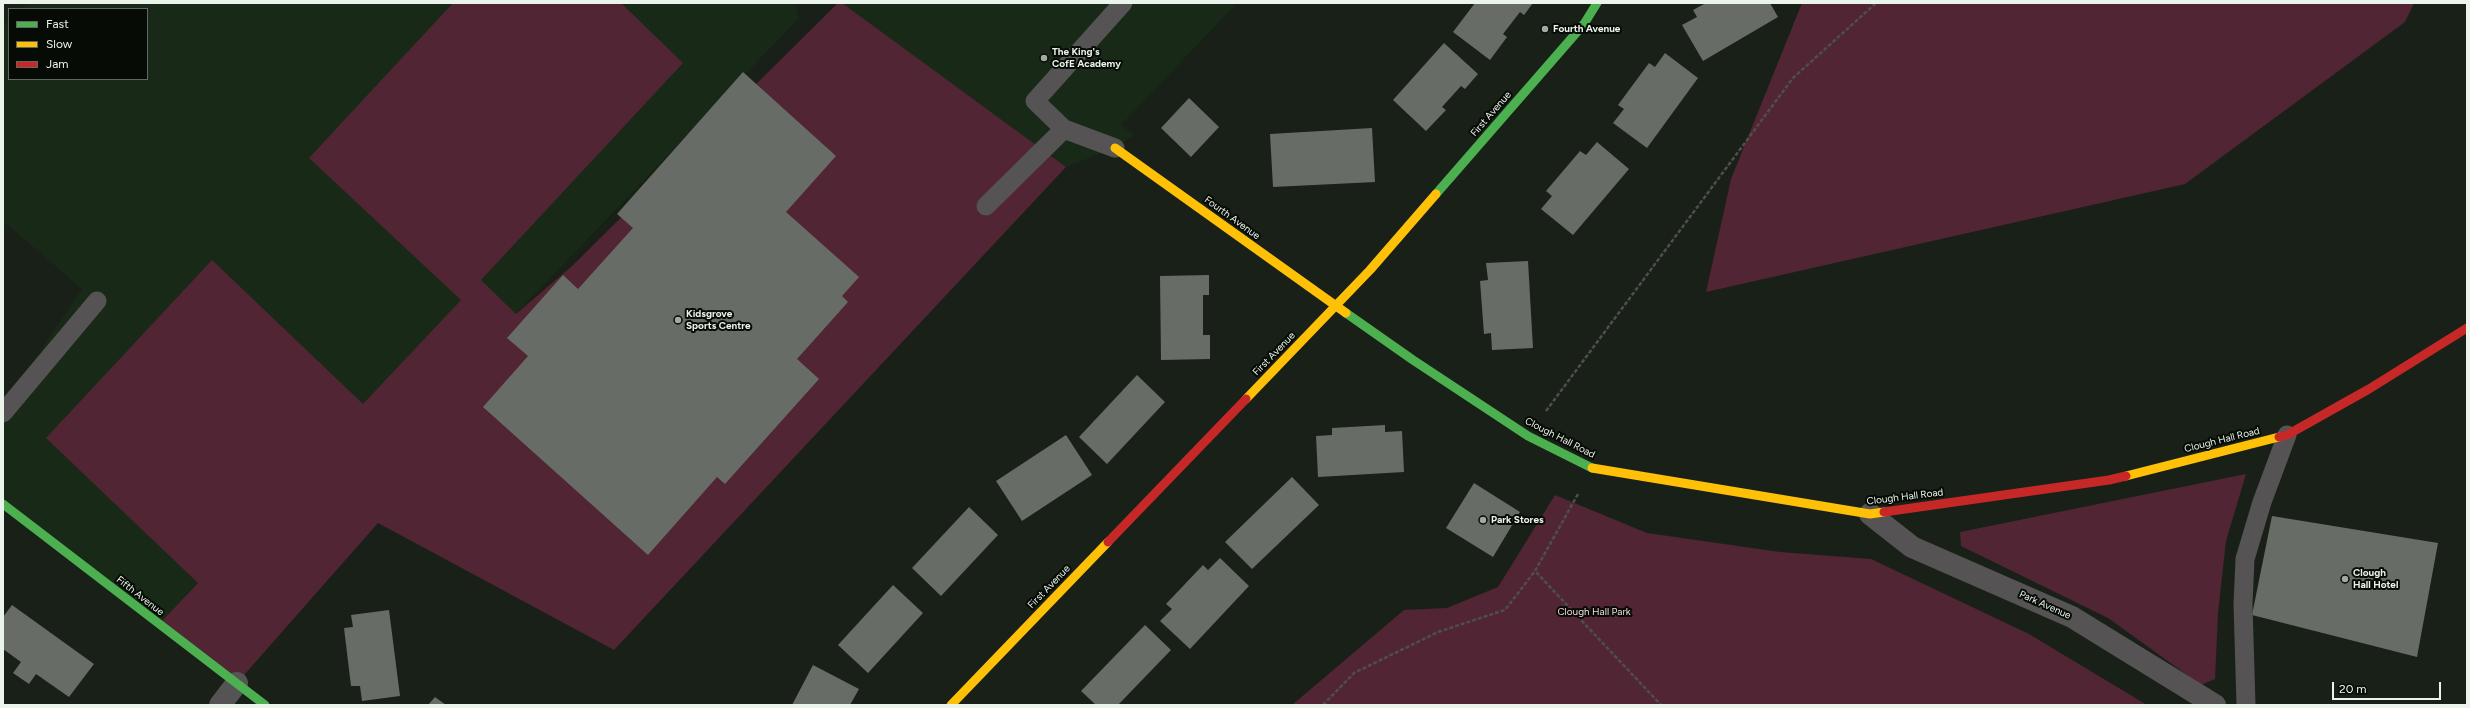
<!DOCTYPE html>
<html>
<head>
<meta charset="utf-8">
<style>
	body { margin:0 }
	#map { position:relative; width:2470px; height:708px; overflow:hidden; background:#192018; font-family:Figtree,sans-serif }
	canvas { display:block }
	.frame { position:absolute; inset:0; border:4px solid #eaf4ea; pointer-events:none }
	.legend { position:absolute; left:8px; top:8px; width:140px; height:72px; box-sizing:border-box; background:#060b05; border:1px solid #616861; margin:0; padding:5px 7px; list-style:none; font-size:12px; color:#eaf4ea }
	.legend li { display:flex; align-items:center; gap:8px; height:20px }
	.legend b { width:20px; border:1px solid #616861 }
	.scale { position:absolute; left:2332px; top:682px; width:109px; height:18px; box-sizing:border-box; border:2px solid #eaf4ea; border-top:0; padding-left:5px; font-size:12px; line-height:14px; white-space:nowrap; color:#eaf4ea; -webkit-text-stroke:3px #060b05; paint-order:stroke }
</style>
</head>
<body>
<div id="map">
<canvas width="2470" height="708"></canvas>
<div class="frame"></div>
<ul class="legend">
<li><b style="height:5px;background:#4caf50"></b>Fast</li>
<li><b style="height:5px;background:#ffc107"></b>Slow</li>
<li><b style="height:5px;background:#c62828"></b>Jam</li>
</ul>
<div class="scale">20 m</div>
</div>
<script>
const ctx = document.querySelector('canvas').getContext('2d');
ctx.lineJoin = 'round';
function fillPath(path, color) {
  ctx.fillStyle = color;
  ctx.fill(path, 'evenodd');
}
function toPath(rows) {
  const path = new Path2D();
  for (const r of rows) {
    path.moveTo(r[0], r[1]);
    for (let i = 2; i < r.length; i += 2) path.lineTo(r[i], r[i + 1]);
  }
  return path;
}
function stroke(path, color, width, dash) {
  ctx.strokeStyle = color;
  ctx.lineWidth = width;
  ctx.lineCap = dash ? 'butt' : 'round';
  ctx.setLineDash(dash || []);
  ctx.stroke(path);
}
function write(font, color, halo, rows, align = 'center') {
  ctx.font = font + ' Figtree,sans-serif';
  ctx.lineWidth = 4;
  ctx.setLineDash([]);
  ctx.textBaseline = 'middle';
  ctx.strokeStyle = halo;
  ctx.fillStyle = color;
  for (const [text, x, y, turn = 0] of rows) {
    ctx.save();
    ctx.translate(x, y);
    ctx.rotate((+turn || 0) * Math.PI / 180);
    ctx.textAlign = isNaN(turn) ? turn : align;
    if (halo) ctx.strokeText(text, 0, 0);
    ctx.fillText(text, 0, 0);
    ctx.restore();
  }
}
fillPath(toPath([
	[28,3,795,3,799,18,516,314,480,280,159,624,3,504,3,406,82,289,3,221,3,26,9,20,9,79,147,79,147,9,21,9],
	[841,3,1237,3,1121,125,1134,135,1115,148,1066,167]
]), '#182917');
fillPath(toPath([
	[453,3,621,3,683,63,481,280,516,314,572,266,838,3,842,3,1066,167,614,650,378,523,237,683,159,624,198,583,46,438,212,260,363,404,461,300,309,158],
	[1802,3,2414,3,2405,22,2185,184,1706,292,1731,179],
	[2246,474,2226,541,2218,613,2215,679,2201,685,2108,618,1961,546,1960,532],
	[1555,495,1647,533,1780,552,1871,559,2029,634,2147,705,1292,705,1404,610,1447,608,1498,587]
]), '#512534');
fillPath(toPath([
	[1475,3,1533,3,1524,15,1520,12,1503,34,1507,37,1490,60,1453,32],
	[1706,3,1770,3,1778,17,1703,61,1682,25,1697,17,1693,10],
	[1444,43,1478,74,1465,89,1461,86,1442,107,1446,110,1426,131,1393,100],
	[1665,53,1698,78,1647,148,1613,123,1624,109,1618,105,1649,63,1655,67],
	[743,72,836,156,786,212,859,277,842,296,848,302,797,359,819,379,725,484,717,477,648,555,483,407,528,356,507,338,563,275,578,289,633,228,617,214],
	[1189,98,1219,127,1191,157,1161,128],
	[1372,128,1375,182,1273,187,1270,134],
	[1597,142,1629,169,1573,235,1541,209,1552,196,1546,191,1580,151,1586,155],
	[1528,261,1533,348,1492,350,1491,333,1484,334,1480,281,1488,280,1486,263],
	[1209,275,1209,295,1203,295,1203,335,1210,335,1210,359,1161,360,1160,276],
	[1137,375,1165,402,1107,464,1079,437],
	[1385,425,1385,432,1402,431,1404,472,1318,477,1316,436,1332,435,1332,428],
	[1066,435,1092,475,1022,521,996,481],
	[1292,477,1319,505,1252,569,1225,542],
	[1474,483,1520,512,1493,557,1446,528],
	[969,507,998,535,941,596,912,568],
	[2272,516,2438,543,2417,657,2252,615],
	[1220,558,1249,586,1190,649,1160,621,1172,609,1166,604,1203,565,1208,570],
	[893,585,923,613,868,673,838,645],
	[12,605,94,664,69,697,36,674,29,684,13,673,21,662,3,649,3,617],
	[389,610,400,696,362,701,360,686,351,686,344,628,353,627,351,615],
	[1145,625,1171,650,1118,705,1096,705,1081,691],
	[813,665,859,689,850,705,792,705],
	[435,697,446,705,428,705]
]), '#676d66');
stroke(toPath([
	[1546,411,1793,78,1876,3],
	[1578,494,1535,571,1661,705],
	[1323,705,1354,673,1438,632,1505,610,1535,571]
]), '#4e4f4d', 2.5, [4, 2]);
stroke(toPath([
	[1115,148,1064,129,1035,101,1123,3],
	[986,206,1064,129],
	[3,413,97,301],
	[2246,705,2243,604,2245,559,2262,502,2287,435]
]), '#555353', 19);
stroke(toPath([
	[1870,514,1912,547,2072,617,2215,705],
	[220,705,237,683]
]), '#555353', 22);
stroke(toPath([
	[1436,194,1584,24,1597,3],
	[1346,313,1413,360,1528,436,1592,468],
	[3,504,265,705]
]), '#4caf50', 9);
stroke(toPath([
	[1115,148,1346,313],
	[1246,399,1370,270,1436,194],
	[1592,468,1870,514,1884,512],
	[2126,476,2279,437],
	[951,705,1108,542]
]), '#ffc107', 9);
stroke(toPath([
	[2279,437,2287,435,2369,389,2467,328],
	[1884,512,2109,480,2126,476],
	[1108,542,1246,399]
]), '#c62828', 9);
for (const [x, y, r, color] of [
	[1545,29,4,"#a1aaa0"],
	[1044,58,4,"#a1aaa0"],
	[678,320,4,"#a1aaa0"],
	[1483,520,4,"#a1aaa0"],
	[2345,579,4,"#a1aaa0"]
]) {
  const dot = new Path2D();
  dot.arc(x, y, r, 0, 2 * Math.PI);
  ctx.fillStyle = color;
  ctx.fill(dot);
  stroke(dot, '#060b05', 1.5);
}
write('bold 10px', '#eaf4ea', '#060b05', [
	["Fourth Avenue",1553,29],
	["The King's",1052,52],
	["CofE Academy",1052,64],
	["Kidsgrove",686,314],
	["Sports Centre",686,326],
	["Park Stores",1491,520],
	["Clough",2353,573],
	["Hall Hotel",2353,585]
], 'left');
write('10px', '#eaf4ea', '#060b05', [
	["First Avenue",1491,114,-49],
	["Fourth Avenue",1232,218,36],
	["First Avenue",1274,354,-46],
	["Clough Hall Road",1560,438,27],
	["Clough Hall Road",2222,440,-14],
	["Clough Hall Road",1905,497,-7],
	["First Avenue",1049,587,-46],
	["Fifth Avenue",140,596,38],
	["Park Avenue",2045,605,24]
]);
write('10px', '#f1d9df', '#060b05', [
	["Clough Hall Park",1594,612]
]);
</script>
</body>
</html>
